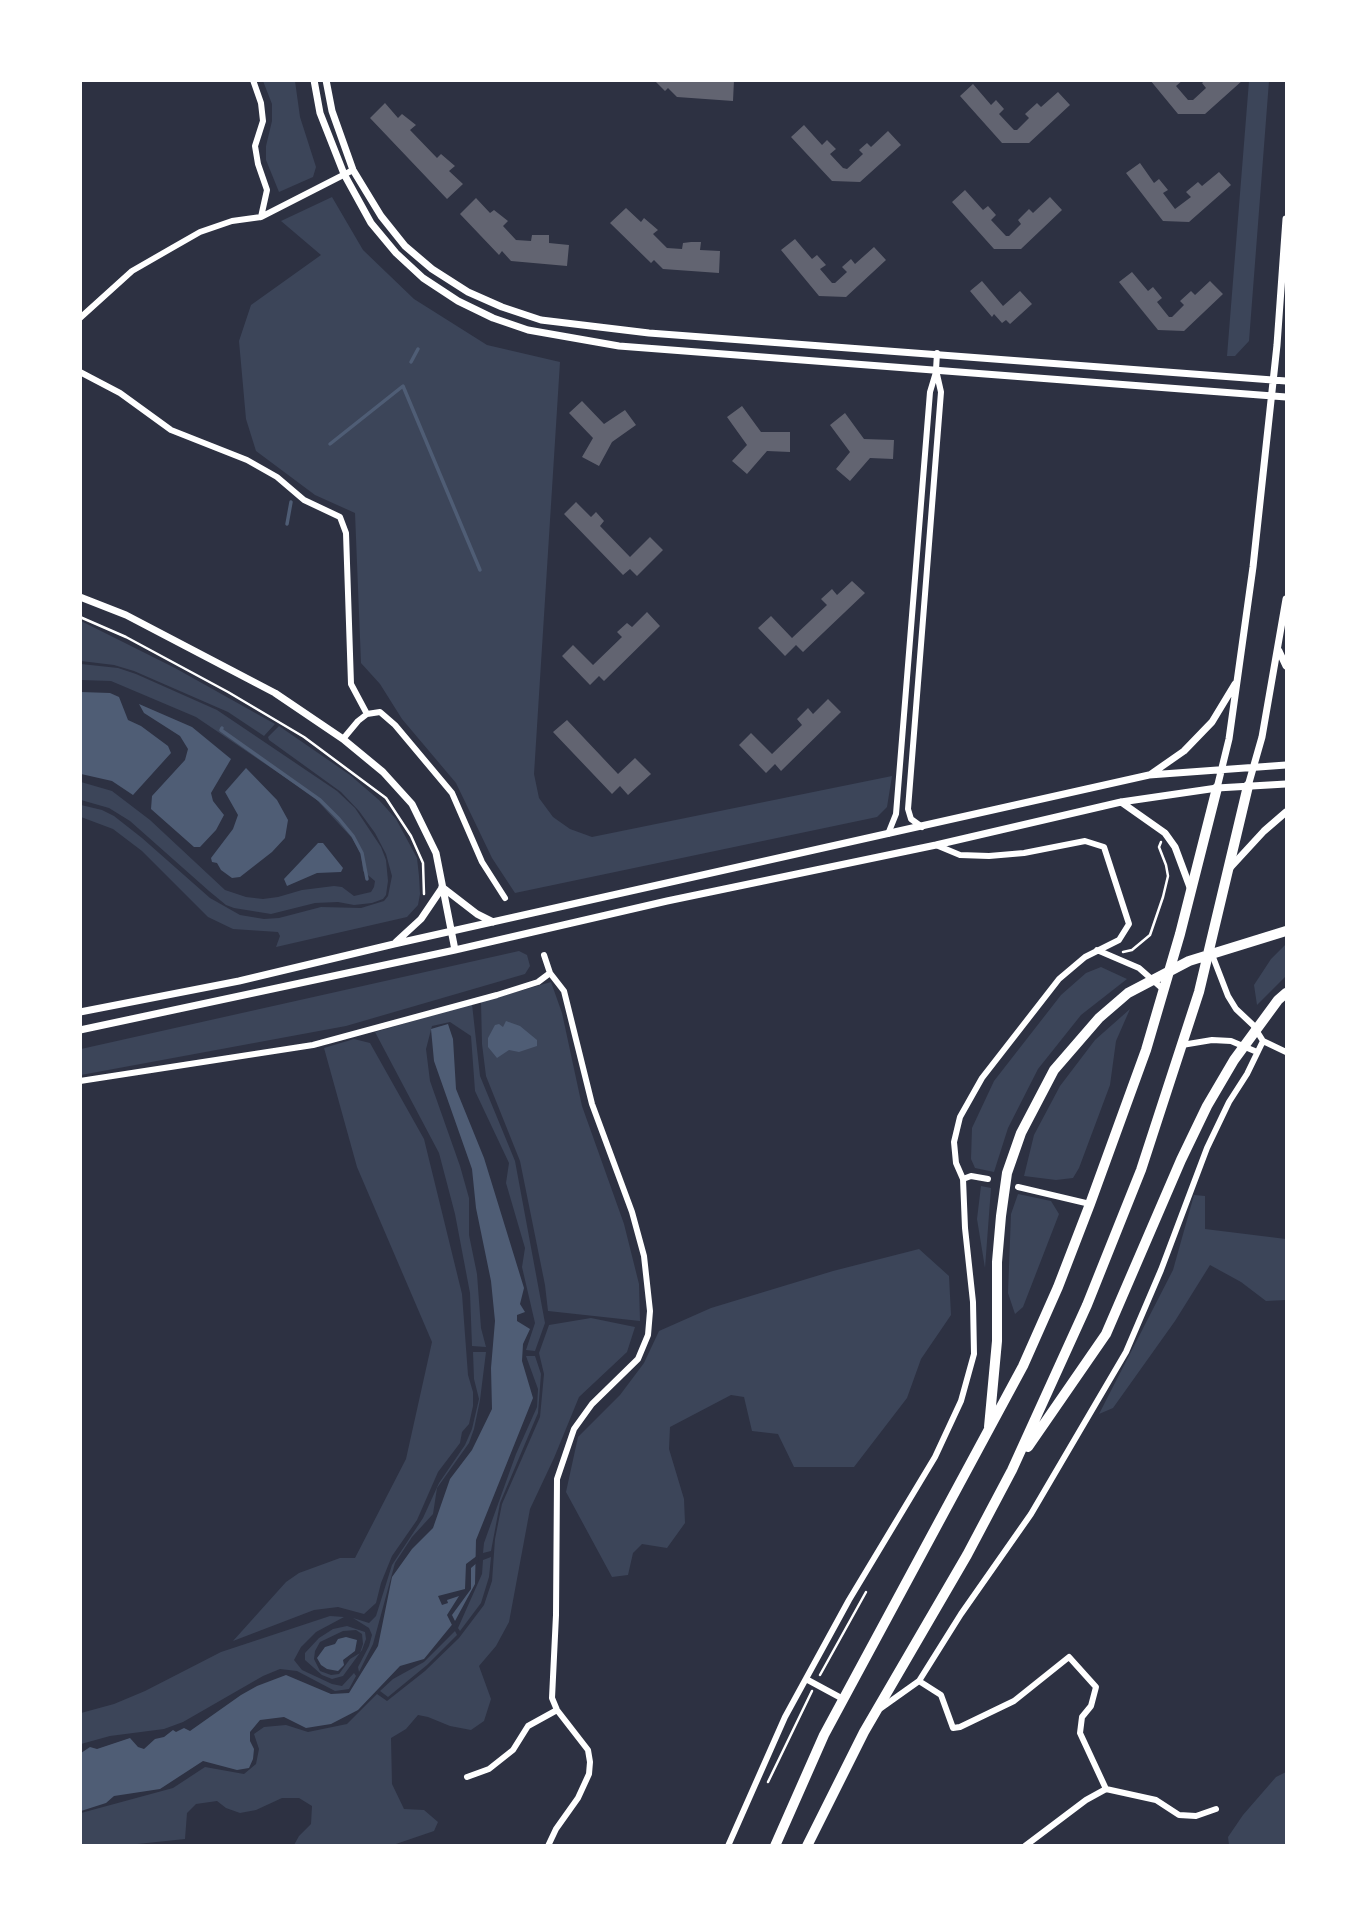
<!DOCTYPE html>
<html>
<head>
<meta charset="utf-8">
<style>
	body { margin:0 }
	#map { position:relative; width:1367px; height:1926px; overflow:hidden; background:#2d3142; font-family:Overpass,sans-serif }
	canvas { display:block }
	.frame { position:absolute; inset:0; border:82px solid #fff; pointer-events:none }
</style>
</head>
<body>
<div id="map">
<canvas width="1367" height="1926"></canvas>
<div class="frame"></div>
</div>
<script>
const ctx = document.querySelector('canvas').getContext('2d');
ctx.lineJoin = 'round';
function fillPath(path, color) {
  ctx.fillStyle = color;
  ctx.fill(path, 'evenodd');
}
function toPath(rows) {
  const path = new Path2D();
  for (const r of rows) {
    path.moveTo(r[0], r[1]);
    for (let i = 2; i < r.length; i += 2) path.lineTo(r[i], r[i + 1]);
  }
  return path;
}
function stroke(path, color, width, dash) {
  ctx.strokeStyle = color;
  ctx.lineWidth = width;
  ctx.lineCap = dash ? 'butt' : 'round';
  ctx.setLineDash(dash || []);
  ctx.stroke(path);
}
fillPath(toPath([
	[263,81,295,81,300,117,316,167,313,177,279,192,266,160,266,146,272,121,272,104],
	[1249,81,1269,81,1249,341,1235,356,1227,356],
	[332,197,363,250,414,299,487,345,560,362,534,774,539,798,553,817,570,829,592,837,892,776,887,807,877,817,515,893,492,858,456,783,402,719,380,684,361,663,355,513,315,495,256,451,246,419,239,341,251,305,321,255,281,221],
	[81,621,175,668,275,724,264,736,228,712,134,671,114,665,81,661],
	[81,664,118,668,136,674,217,710,337,791,355,808,381,847,386,860,388,881,386,895,383,899,372,903,354,905,338,902,315,903,271,914,234,908,226,905,209,891,130,821,109,808,81,800,81,782,112,791,150,820,225,890,246,897,263,899,278,897,302,890,334,886,342,887,354,896,371,892,374,887,375,881,363,871,361,854,352,838,314,797,196,717,111,681,81,680],
	[279,726,350,775,379,800,396,819,417,858,419,876,420,894,418,905,407,917,276,947,280,936,278,932,233,929,208,917,142,851,113,829,81,817,81,805,102,810,114,816,142,838,210,898,240,915,264,919,279,918,321,907,361,908,384,901,388,896,392,876,386,854,375,833,359,811,341,792,269,740,268,737],
	[1286,944,1286,976,1257,1005,1254,985,1271,959],
	[519,951,527,955,530,966,525,974,346,1026,81,1075,81,1049],
	[1101,967,1127,979,1081,1015,1038,1069,1008,1128,994,1172,975,1168,971,1159,972,1128,994,1081,1061,995,1086,973],
	[551,982,562,1013,582,1106,624,1224,639,1284,640,1321,548,1311,545,1285,520,1161,486,1076,482,1044,481,1002],
	[472,1004,480,1076,515,1161,545,1323,535,1351,526,1350,535,1323,522,1267,525,1248,506,1183,509,1163,475,1091,471,1036,450,1022,432,1026,426,1049,430,1081,460,1166,469,1198,469,1235,477,1274,481,1328,486,1347,472,1346,470,1293,455,1214,439,1153,375,1032],
	[1130,1009,1116,1041,1110,1085,1079,1168,1073,1178,1056,1180,1024,1176,1034,1135,1060,1086,1095,1040],
	[354,1039,370,1043,424,1139,462,1294,468,1375,473,1392,473,1406,469,1424,462,1432,460,1443,438,1472,417,1520,392,1556,381,1583,376,1603,364,1614,338,1607,314,1610,233,1641,286,1582,299,1573,340,1558,355,1558,406,1459,432,1342,357,1167,324,1048],
	[981,1186,991,1188,985,1268,977,1219],
	[1018,1194,1051,1201,1059,1214,1023,1307,1015,1314,1008,1293,1011,1214],
	[1194,1195,1205,1196,1205,1229,1286,1239,1286,1300,1266,1301,1241,1282,1210,1265,1175,1321,1113,1408,1099,1414,1173,1270],
	[919,1249,949,1276,951,1315,921,1359,907,1398,854,1467,794,1467,778,1434,752,1431,744,1397,731,1395,670,1427,669,1449,684,1499,685,1523,667,1548,642,1544,633,1553,628,1575,612,1577,566,1492,578,1437,620,1395,644,1363,659,1331,711,1308,833,1271],
	[591,1318,635,1327,627,1352,579,1397,554,1458,530,1509,509,1622,496,1646,479,1666,491,1699,484,1721,471,1730,450,1726,428,1717,418,1715,406,1729,391,1738,392,1784,404,1809,424,1810,438,1822,434,1831,393,1845,294,1845,299,1836,311,1824,312,1806,299,1798,282,1798,256,1810,240,1813,226,1808,217,1801,196,1804,187,1813,185,1839,128,1845,81,1845,81,1813,173,1788,205,1767,244,1774,256,1764,259,1749,254,1734,264,1727,286,1725,308,1732,347,1724,377,1694,387,1701,425,1671,459,1638,484,1605,492,1581,495,1539,502,1504,540,1417,544,1374,539,1353,549,1325],
	[473,1352,486,1352,480,1400,474,1429,469,1443,437,1488,433,1514,412,1537,395,1563,373,1644,359,1672,358,1667,369,1646,372,1635,369,1628,353,1618,369,1623,376,1616,392,1565,423,1518,439,1483,465,1445,472,1429,479,1399,474,1379],
	[526,1356,535,1356,541,1374,538,1413,500,1503,491,1551,483,1553,484,1543,516,1454,537,1407,538,1389],
	[491,1557,489,1577,481,1603,460,1631,458,1628,482,1574,483,1560],
	[330,1616,344,1617,316,1632,301,1647,294,1660,302,1670,332,1684,342,1686,354,1673,356,1676,349,1689,335,1691,297,1671,280,1669,263,1676,183,1722,164,1729,110,1736,81,1744,81,1713,114,1704,145,1691,221,1652],
	[347,1626,365,1632,366,1639,362,1650,343,1676,332,1679,322,1675,305,1660,305,1653,319,1638,333,1629],
	[356,1630,362,1634,363,1644,360,1653,350,1659,339,1674,331,1675,320,1671,314,1659,315,1651,320,1642,343,1631],
	[455,1631,457,1635,427,1665,388,1697,380,1691,393,1679,424,1662],
	[1286,1772,1286,1845,1229,1845,1228,1837,1243,1815,1276,1777]
]), '#3c4559');
fillPath(toPath([
	[81,692,110,693,119,697,128,720,141,726,168,746,171,753,133,795,112,781,81,774],
	[139,704,192,727,231,759,211,793,213,801,224,815,216,830,200,847,194,847,151,809,152,796,185,760,188,749,180,736,144,713],
	[246,768,277,800,288,820,285,838,272,852,240,877,232,878,221,870,217,863,212,862,211,858,233,829,238,815,225,792],
	[318,843,323,843,343,868,341,872,317,873,287,886,284,879],
	[506,1021,520,1026,537,1040,537,1046,519,1052,509,1050,497,1058,488,1047,488,1038,495,1025,499,1024,503,1027],
	[448,1024,453,1039,456,1089,484,1158,524,1288,520,1304,525,1312,517,1315,517,1321,530,1329,523,1344,522,1361,533,1398,476,1540,475,1584,455,1621,424,1659,400,1666,358,1710,331,1724,306,1728,284,1717,260,1720,250,1732,250,1741,254,1749,253,1759,249,1768,237,1770,203,1761,160,1789,114,1796,106,1803,81,1811,81,1753,90,1747,97,1749,130,1738,138,1747,144,1749,155,1739,164,1737,173,1730,176,1732,184,1728,190,1731,241,1695,257,1686,286,1675,331,1694,349,1693,378,1646,392,1577,412,1549,433,1528,450,1479,472,1450,492,1409,491,1368,495,1321,491,1281,476,1208,472,1169,434,1061,431,1029],
	[346,1637,357,1640,355,1651,343,1660,344,1665,338,1671,327,1669,321,1665,317,1658,325,1647,335,1644,338,1639]
]), '#4f5d75');
fillPath(toPath([
	[478,1555,479,1561,471,1568,471,1589,452,1615,457,1625,454,1629,447,1615,459,1596,447,1600,448,1603,442,1605,438,1596,465,1589,466,1564]
]), '#2d3142');
stroke(toPath([
	[411,362,418,349],
	[330,444,403,386,480,570],
	[287,524,291,502],
	[222,728,221,730,320,800,339,819,353,836,362,853,367,879]
]), '#4f5d75', 3.5);
fillPath(toPath([
	[654,80,734,80,733,101,677,97,668,88,665,91],
	[1150,80,1183,80,1176,86,1188,100,1193,100,1206,88,1202,83,1205,80,1243,80,1205,114,1178,114],
	[973,84,991,105,996,100,1004,109,999,114,1014,130,1017,130,1029,118,1025,114,1037,103,1041,107,1058,92,1070,105,1029,143,1002,143,960,96],
	[385,103,398,118,402,114,416,125,410,130,437,158,441,154,455,166,449,171,463,184,447,199,370,118],
	[804,125,822,145,827,140,836,149,830,154,843,168,847,169,863,154,859,150,867,143,871,147,888,131,901,145,860,182,832,181,791,137],
	[1140,163,1154,183,1159,179,1168,190,1163,193,1175,209,1191,197,1186,192,1198,182,1202,186,1219,172,1231,185,1189,222,1163,221,1126,173],
	[965,190,983,210,988,206,996,215,991,220,1006,236,1009,236,1021,224,1018,220,1029,209,1033,213,1050,197,1062,210,1021,249,994,249,952,202],
	[476,198,490,213,494,210,508,221,503,226,516,240,531,241,532,235,549,235,549,243,569,245,567,266,511,261,502,251,499,255,460,214],
	[626,208,641,222,644,218,658,230,653,234,667,248,682,249,683,243,691,242,701,242,700,250,720,251,719,273,663,269,654,260,651,263,610,223],
	[795,239,812,259,817,255,826,265,820,269,832,283,835,283,847,272,842,267,851,259,855,264,874,247,886,260,846,297,819,296,781,250],
	[1132,272,1148,291,1153,287,1162,298,1157,302,1169,317,1172,317,1184,305,1180,301,1191,291,1195,295,1210,281,1223,294,1184,331,1158,330,1119,282],
	[982,281,1003,306,1020,291,1032,304,1010,324,1006,320,1002,323,994,314,992,317,970,291],
	[582,401,604,424,625,410,636,425,612,442,599,466,582,457,593,438,569,413],
	[742,406,761,432,790,432,790,452,767,451,747,474,732,461,747,445,727,417],
	[845,413,864,439,894,440,893,459,870,458,850,481,836,469,850,452,830,425],
	[576,502,591,517,596,512,604,521,600,526,630,557,650,537,663,550,637,576,630,569,623,575,564,514],
	[852,581,865,593,803,652,796,645,785,656,758,628,771,616,792,638,827,605,821,599,832,589,837,595],
	[647,612,660,626,604,681,599,676,590,685,562,656,573,645,593,665,622,637,617,632,627,623,632,627],
	[828,699,841,712,781,771,775,764,766,773,739,745,751,733,772,754,802,725,797,719,808,708,813,714],
	[567,720,618,774,635,758,651,774,628,795,620,786,612,794,553,732]
]), '#626471');
stroke(toPath([
	[80,617,126,637,228,692,304,737,386,798,411,836,423,863,424,894],
	[1123,952,1132,950,1150,935,1163,897,1168,876,1166,865,1159,847,1161,842],
	[820,1675,866,1592],
	[768,1782,812,1691]
]), '#fff', 2.5);
stroke(toPath([
	[261,217,353,170],
	[80,318,132,271,172,248,200,232,232,221,261,217,267,190,258,164,255,146,263,121,261,103,253,80],
	[80,372,120,393,171,430,247,460,277,477,304,500,340,517,346,533,351,684,367,714],
	[343,739,358,721,367,714,380,712,395,725,452,793,482,862,505,898],
	[922,827,911,819,908,809,941,392,936,370,937,353],
	[888,834,896,814,930,392,936,372],
	[936,845,960,855,989,856,1024,853,1085,841,1104,847,1129,924,1119,940,1085,957,1059,979,982,1078,960,1117,954,1142,956,1163,963,1179],
	[1097,950,1139,968,1164,990],
	[1211,952,1228,996,1236,1009,1253,1025,1263,1041,1286,1052],
	[544,955,550,973,564,991,592,1104,632,1212,644,1256,650,1311,648,1335,638,1359,592,1404,574,1429,557,1479,556,1615,552,1698,557,1710,588,1750,590,1762,589,1774,578,1798,556,1829,548,1846],
	[1182,1045,1212,1040,1231,1041,1257,1052],
	[80,1081,313,1045,497,995,538,982,550,973],
	[1018,1187,1090,1204],
	[806,1679,843,1699],
	[919,1681,941,1695,953,1728,960,1727,1014,1701,1069,1657,1096,1687,1091,1706,1082,1717,1080,1733,1106,1789],
	[881,1708,919,1681,961,1614,1031,1514,1126,1352,1161,1270,1207,1148,1229,1102,1247,1074,1263,1041],
	[467,1777,489,1769,513,1750,528,1726,557,1710],
	[728,1846,785,1717,849,1600,935,1457,961,1401,974,1354,973,1302,965,1228,963,1179,971,1176,988,1179],
	[1025,1846,1086,1800,1106,1789,1156,1800,1179,1815,1196,1816,1216,1809]
]), '#fff', 6);
stroke(toPath([
	[314,80,320,113,344,174,371,223,396,253,423,278,458,301,493,318,528,330,619,346,1286,397],
	[326,80,332,111,353,170,381,216,405,246,432,269,468,292,502,307,541,320,649,333,1286,381],
	[80,597,126,615,275,693,343,739,383,772,412,804,436,853,455,950],
	[1279,651,1286,666],
	[1151,774,1184,751,1212,722,1235,684],
	[1248,786,1262,737,1286,599],
	[1217,788,1229,739,1253,567,1277,345,1286,219],
	[1121,802,1165,833,1175,847,1191,890],
	[1229,869,1264,831,1286,812],
	[442,887,477,914,493,922],
	[396,942,421,919,442,888],
	[80,1012,239,981,394,944,1149,775,1286,765],
	[80,1030,455,950,667,901,936,845,1121,802,1217,788,1286,784]
]), '#fff', 7);
stroke(toPath([
	[989,1427,997,1341,997,1262,1001,1216,1007,1173,1021,1133,1054,1070,1099,1018,1128,993,1189,961,1286,931],
	[1028,1447,1106,1334,1181,1160,1207,1106,1234,1060,1278,1000,1286,993],
	[775,1846,824,1735,1023,1366,1058,1287,1090,1204,1146,1050,1180,934,1217,788],
	[807,1846,864,1732,967,1555,1012,1470,1087,1305,1141,1170,1199,992,1248,786]
]), '#fff', 10);
</script>
</body>
</html>
